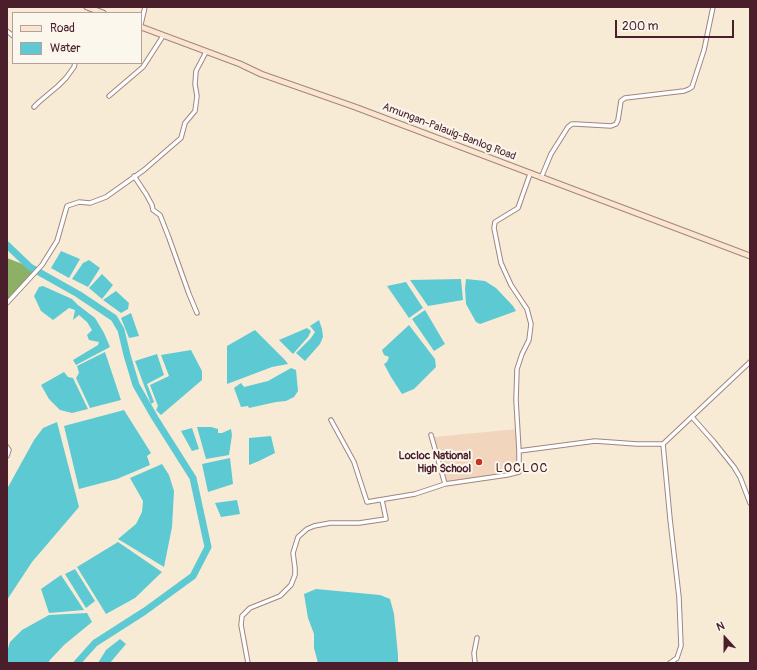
<!DOCTYPE html>
<html>
<head>
<meta charset="utf-8">
<style>
	body { margin:0 }
	#map { position:relative; width:757px; height:670px; overflow:hidden; background:#f7ebd6; font-family:Pangolin,sans-serif }
	canvas { display:block }
	.frame { position:absolute; inset:0; border:8px solid #4a1f2b; pointer-events:none }
	.legend { position:absolute; left:12px; top:12px; width:130px; height:52px; box-sizing:border-box; background:#fbf7ec; border:1px solid #b4a19f; margin:0; padding:5px 7px; list-style:none; font-size:12px; color:#4a1f2b }
	.legend li { display:flex; align-items:center; gap:8px; height:20px }
	.legend b { width:20px; border:1px solid #b4a19f }
	.north { position:absolute; left:705px; top:618px; width:40px; height:40px; -webkit-text-stroke:3px #fbf7ec; paint-order:stroke; rotate:339deg; font-size:11px; font-weight:700; line-height:16px; text-align:center; color:#4a1f2b }
	.north::after { content:''; display:block; margin:auto; width:14px; height:18px; background:#4a1f2b; clip-path:polygon(50% 0,100% 100%,50% 72%,0 100%) }
	.scale { position:absolute; left:615px; top:20px; width:119px; height:18px; box-sizing:border-box; border:2px solid #4a1f2b; border-top:0; padding-left:5px; font-size:12px; line-height:14px; white-space:nowrap; color:#4a1f2b; -webkit-text-stroke:3px #fbf7ec; paint-order:stroke }
</style>
</head>
<body>
<div id="map">
<canvas width="757" height="670"></canvas>
<div class="frame"></div>
<ul class="legend">
<li><b style="height:5px;background:#fce5cf"></b>Road</li>
<li><b style="height:11px;background:#5dc9d2"></b>Water</li>
</ul>
<div class="north">N</div>
<div class="scale">200 m</div>
</div>
<script>
const ctx = document.querySelector('canvas').getContext('2d');
ctx.lineJoin = 'round';
function fillPath(path, color) {
  ctx.fillStyle = color;
  ctx.fill(path, 'evenodd');
}
function toPath(rows) {
  const path = new Path2D();
  for (const r of rows) {
    path.moveTo(r[0], r[1]);
    for (let i = 2; i < r.length; i += 2) path.lineTo(r[i], r[i + 1]);
  }
  return path;
}
function stroke(path, color, width, dash) {
  ctx.strokeStyle = color;
  ctx.lineWidth = width;
  ctx.lineCap = dash ? 'butt' : 'round';
  ctx.setLineDash(dash || []);
  ctx.stroke(path);
}
function write(font, color, halo, rows, align = 'center') {
  ctx.font = font + ' Pangolin,sans-serif';
  ctx.lineWidth = 4;
  ctx.setLineDash([]);
  ctx.textBaseline = 'middle';
  ctx.strokeStyle = halo;
  ctx.fillStyle = color;
  for (const [text, x, y, turn = 0] of rows) {
    ctx.save();
    ctx.translate(x, y);
    ctx.rotate((+turn || 0) * Math.PI / 180);
    ctx.textAlign = isNaN(turn) ? turn : align;
    if (halo) ctx.strokeText(text, 0, 0);
    ctx.fillText(text, 0, 0);
    ctx.restore();
  }
}
fillPath(toPath([
	[517,429,516,445,518,468,513,472,447,482,438,455,434,437]
]), '#f2d5bd');
fillPath(toPath([
	[7,258,30,267,35,270,29,280,7,303]
]), '#8cb065');
fillPath(toPath([
	[61,251,80,259,69,278,51,268],
	[89,260,100,268,88,287,72,279,83,263],
	[102,274,113,285,102,299,89,288],
	[461,279,463,300,428,306,410,280],
	[466,279,485,281,496,288,513,306,516,311,480,324,476,322,466,304,465,289],
	[406,282,423,308,409,318,387,286],
	[43,286,72,299,78,305,95,318,104,333,110,347,76,365,73,360,98,345,99,342,89,340,87,335,92,330,87,322,79,315,73,320,75,310,69,308,53,320,41,311,34,296,39,287],
	[116,291,129,303,128,309,121,313,103,300],
	[425,310,445,344,434,351,412,319],
	[131,313,139,336,129,338,121,318],
	[319,320,322,329,323,337,320,344,305,361,296,353,311,338,315,332,310,326],
	[409,325,435,359,436,367,414,389,402,394,391,377,384,364,387,362,389,357,384,355,382,350],
	[307,328,311,331,308,337,293,354,279,340],
	[255,330,285,360,288,364,272,367,227,384,227,346],
	[191,350,202,371,202,380,161,415,156,410,158,406,150,385,169,376,161,355],
	[105,352,121,400,90,408,76,378,79,373,77,366],
	[157,354,164,375,147,384,154,402,151,404,135,361],
	[291,368,296,370,298,391,294,397,286,401,276,402,249,408,248,406,241,407,234,388,241,383,244,387,268,381],
	[64,372,68,377,73,378,88,409,72,413,60,410,49,399,41,385],
	[124,410,151,453,147,456,150,465,117,479,79,489,64,426],
	[57,422,79,507,32,562,7,600,7,489,34,440,43,428],
	[197,427,211,427,218,429,218,433,222,433,231,429,232,435,229,455,206,459],
	[192,428,199,449,192,451,181,431],
	[271,436,275,453,259,461,249,465,249,438],
	[230,458,233,484,208,492,202,464],
	[162,464,169,475,174,491,172,527,164,567,118,539,136,524,142,512,143,501,130,478],
	[237,500,240,514,221,517,215,503],
	[118,542,162,572,135,598,106,614,77,567],
	[75,569,95,601,86,608,65,574],
	[61,575,84,610,49,613,41,589],
	[316,589,380,595,390,599,394,614,398,655,398,663,318,663,314,648,314,634,308,618,304,594],
	[87,613,92,622,64,645,50,660,48,663,7,663,7,652,10,642,22,630,49,615],
	[120,639,126,644,115,657,110,663,98,663,106,650]
]), '#5dc9d2');
stroke(toPath([
	[7,245,30,267,78,294,114,318,121,330,127,355,136,385,155,418,193,478,208,547,193,576,145,611,95,643,77,663]
]), '#5dc9d2', 7);
const street = toPath([
	[141,24,145,7],
	[7,31,13,36],
	[109,96,143,67,163,36],
	[34,107,39,102,58,86,66,78,74,67,75,63],
	[530,174,518,208,495,222,494,228,501,263,511,285,527,309,531,324,529,340,522,354,517,369,516,400,519,451,595,441,637,444,663,444,750,362],
	[134,176,146,194,152,205,153,210,160,215,169,238,189,294,197,313],
	[541,178,551,154,568,127,572,124,576,124,611,126,616,124,618,120,621,101,625,98,684,91,689,89,692,87,704,50,713,7],
	[7,303,42,265,57,241,67,206,79,202,90,203,106,197,144,170,181,138,185,123,195,111,197,96,195,84,196,71,206,52],
	[692,417,714,442,734,467,740,477,750,503],
	[331,420,354,462,367,502,415,494,445,484,507,475,519,472,519,451],
	[431,435,445,484],
	[663,444,670,519,679,597,681,646,677,658,670,663],
	[7,447,9,450,7,456],
	[248,663,241,625,242,616,250,608,280,596,291,585,295,575,295,568,293,553,298,537,307,529,314,526,330,523,359,523,386,519,382,500],
	[475,663,474,653,477,638]
]);
const secondary = toPath([
	[87,7,103,13],
	[141,27,240,64,261,74,355,107,750,256]
]);
stroke(street, '#a08580', 5.5);
stroke(secondary, '#a08580', 7);
stroke(street, '#fff', 3.5);
stroke(secondary, '#fce5cf', 5);
for (const [x, y, r, color] of [
	[479,462,4,"#c8321e"]
]) {
  const dot = new Path2D();
  dot.arc(x, y, r, 0, 2 * Math.PI);
  ctx.fillStyle = color;
  ctx.fill(dot);
  stroke(dot, '#fbf7ec', 1.5);
}
write('11px', '#4a1f2b', '#fbf7ec', [
	["Amungan-Palauig-Banlog Road",449,132,21]
]);
write('bold 11px', '#4a1f2b', '#fbf7ec', [
	["Locloc National",471,456],
	["High School",471,469]
], 'right');
ctx.letterSpacing = '1px';
write('13px', '#4a1f2b', '#fbf7ec', [
	["LOCLOC",522,469]
]);
ctx.letterSpacing = '0px';
</script>
</body>
</html>
